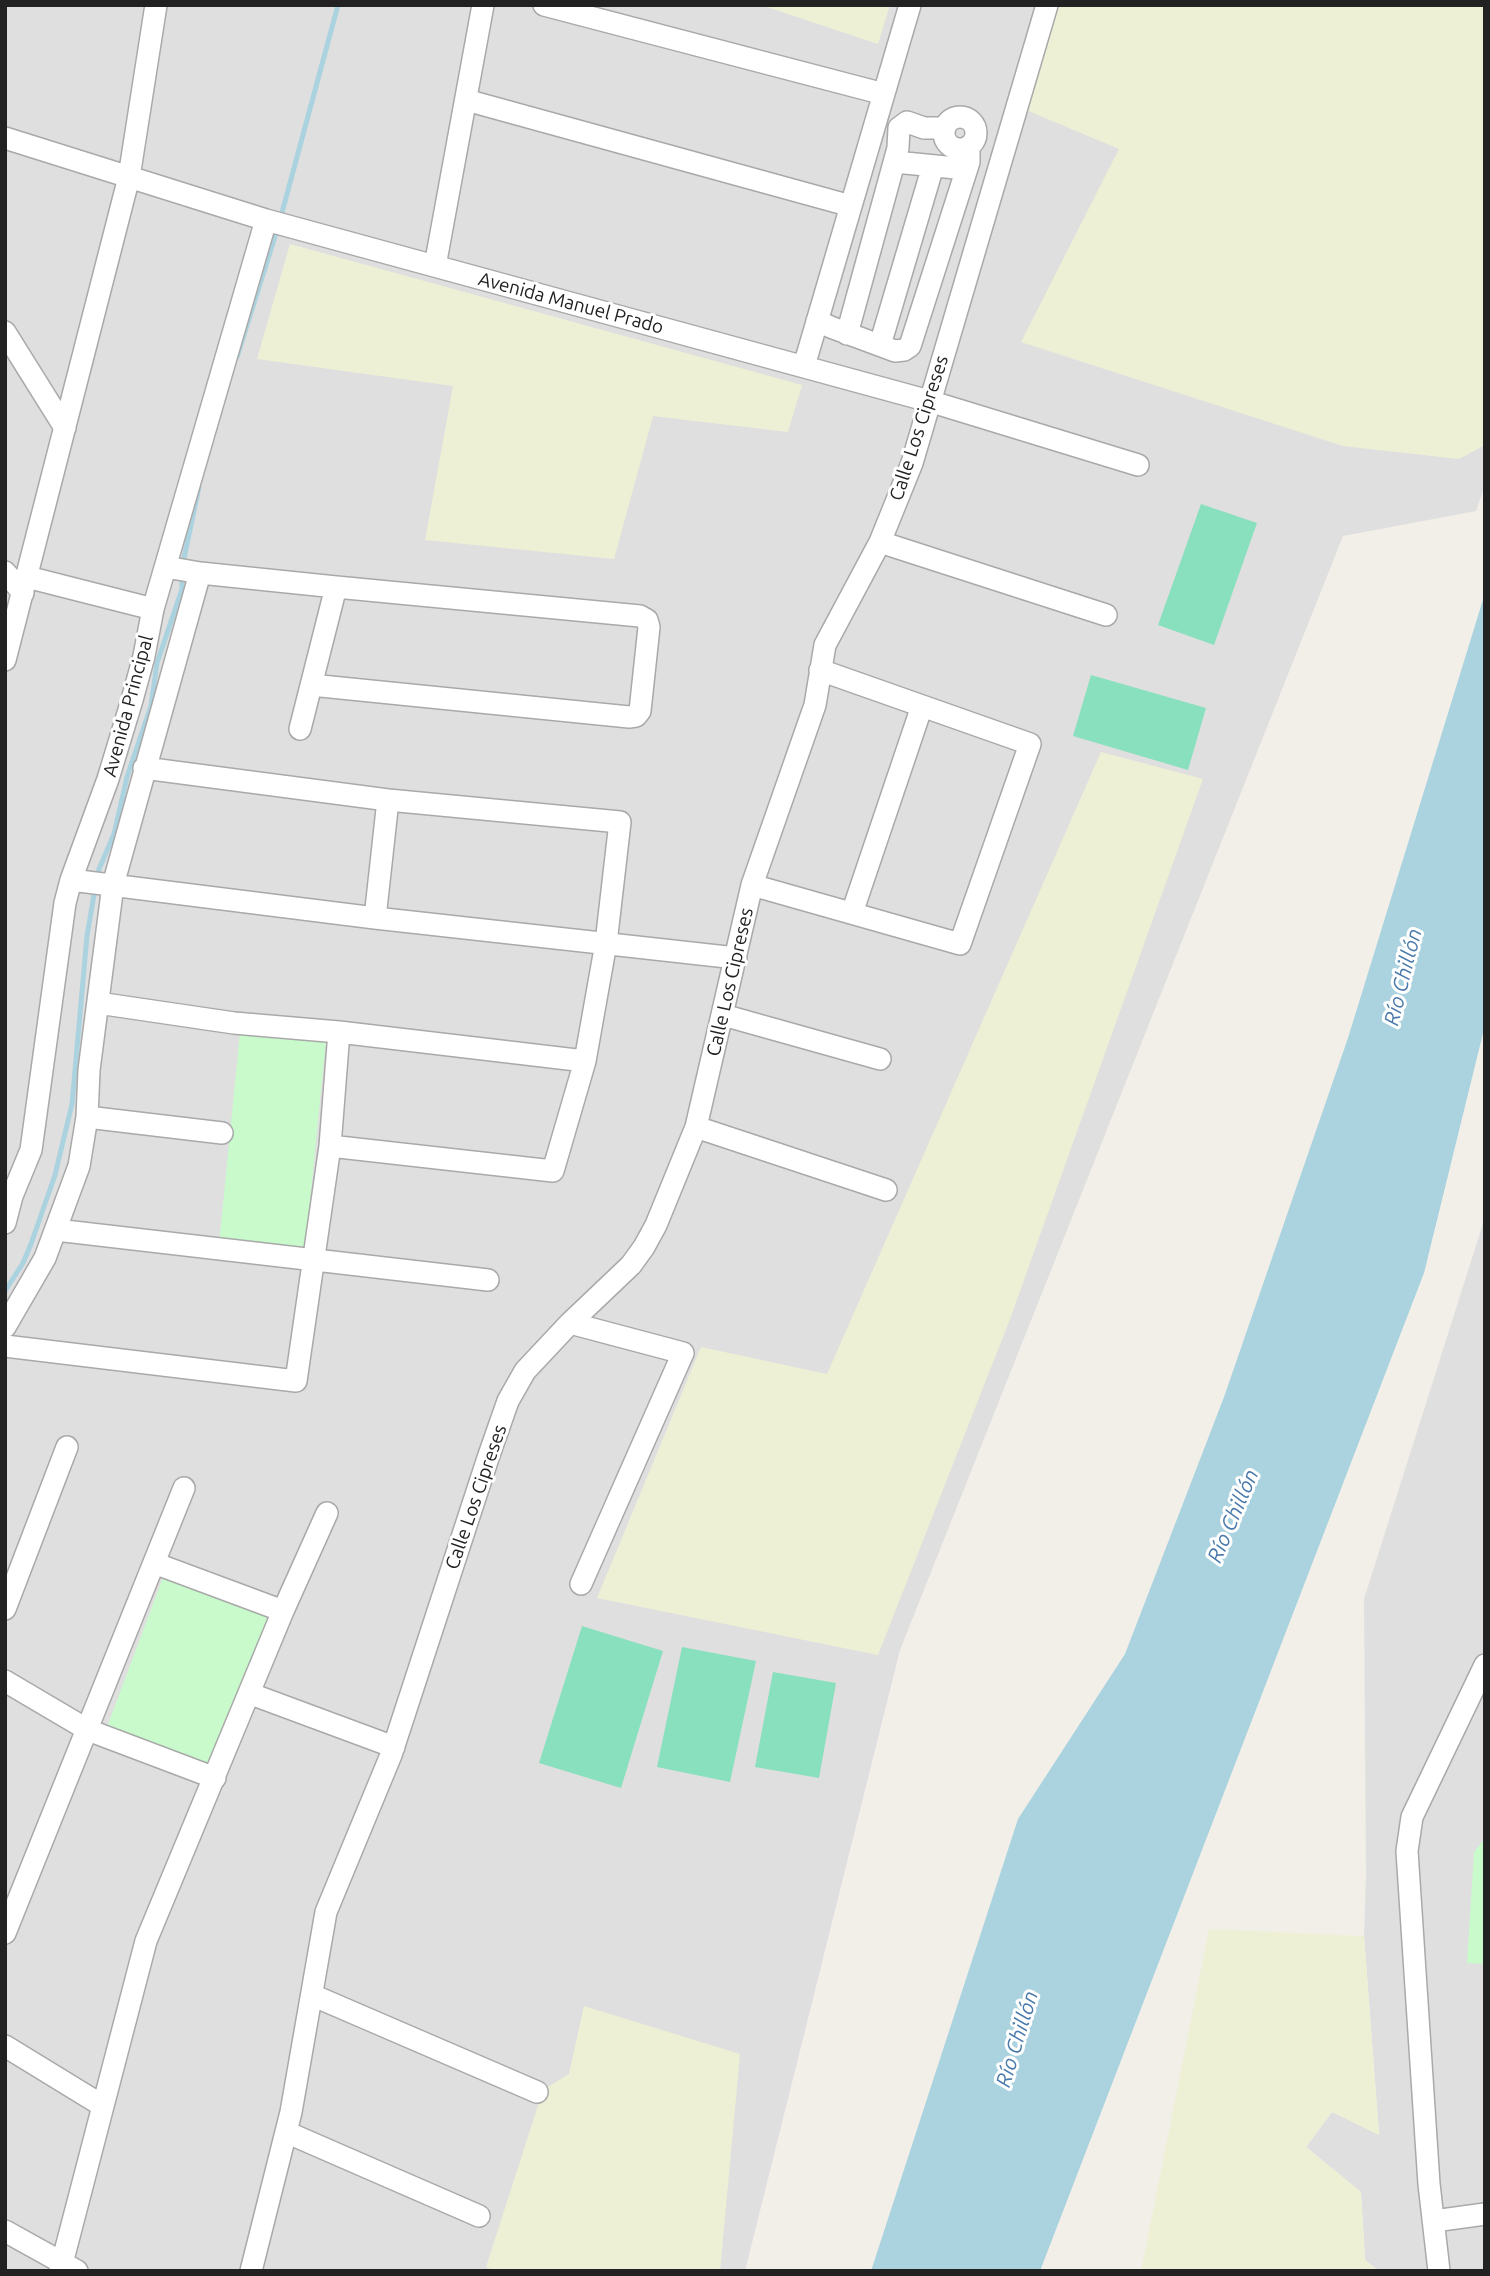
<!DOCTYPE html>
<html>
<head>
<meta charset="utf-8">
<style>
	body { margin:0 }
	#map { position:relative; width:1490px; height:2276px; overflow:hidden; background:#f2efe9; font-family:Ubuntu,sans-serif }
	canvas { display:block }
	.frame { position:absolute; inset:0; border:7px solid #222; pointer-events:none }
</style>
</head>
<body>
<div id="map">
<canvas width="1490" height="2276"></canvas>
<div class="frame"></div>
</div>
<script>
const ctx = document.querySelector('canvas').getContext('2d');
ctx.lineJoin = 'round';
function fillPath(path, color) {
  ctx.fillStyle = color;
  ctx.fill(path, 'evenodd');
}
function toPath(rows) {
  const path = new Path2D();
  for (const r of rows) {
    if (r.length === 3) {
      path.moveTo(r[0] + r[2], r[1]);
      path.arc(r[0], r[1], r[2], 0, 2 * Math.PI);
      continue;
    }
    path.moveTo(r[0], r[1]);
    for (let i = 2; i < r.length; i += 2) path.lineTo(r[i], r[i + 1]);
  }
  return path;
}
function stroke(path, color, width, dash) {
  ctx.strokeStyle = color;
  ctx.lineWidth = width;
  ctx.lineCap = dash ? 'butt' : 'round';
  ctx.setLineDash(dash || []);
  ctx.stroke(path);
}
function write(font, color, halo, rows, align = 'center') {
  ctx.font = font + ' Ubuntu,sans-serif';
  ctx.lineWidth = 6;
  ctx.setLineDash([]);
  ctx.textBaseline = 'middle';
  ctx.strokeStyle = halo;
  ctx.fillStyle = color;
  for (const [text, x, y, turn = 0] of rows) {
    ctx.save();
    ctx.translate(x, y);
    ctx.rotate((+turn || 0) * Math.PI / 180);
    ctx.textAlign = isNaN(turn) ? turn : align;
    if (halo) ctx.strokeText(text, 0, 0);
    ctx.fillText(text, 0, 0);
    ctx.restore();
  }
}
fillPath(toPath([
	[5,5,1485,5,1485,485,1476,511,1343,536,900,1650,745,2271,5,2271],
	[1485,1217,1485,2271,1379,2271,1365,2260,1361,2192,1306,2147,1332,2112,1379,2134,1364,1936,1366,1876,1364,1599]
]), '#e0dfdf');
fillPath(toPath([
	[761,5,890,5,878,44],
	[1056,5,1485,5,1485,445,1459,459,1343,446,1021,342,1119,149,1026,110],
	[290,244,802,385,788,432,653,416,614,559,425,540,453,386,257,359],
	[1101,752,1203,779,1010,1319,878,1655,597,1598,701,1347,827,1374],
	[1209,1929,1364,1936,1379,2135,1332,2112,1306,2147,1361,2192,1365,2260,1379,2271,1141,2271],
	[584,2006,740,2054,720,2271,496,2271,486,2267,543,2090,569,2074]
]), '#eef0d5');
fillPath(toPath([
	[240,1032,326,1040,305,1253,219,1245],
	[164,1575,269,1615,212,1766,107,1727],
	[1485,1838,1485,1964,1467,1963,1474,1852]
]), '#c8facc');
fillPath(toPath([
	[1201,504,1257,523,1214,645,1158,625],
	[1091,675,1206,708,1188,770,1073,736],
	[582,1626,663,1651,621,1788,539,1763],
	[682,1647,756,1661,730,1782,657,1767],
	[773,1672,836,1683,819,1778,755,1767]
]), '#88e0be');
fillPath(toPath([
	[1485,593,1485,1025,1424,1273,1040,2271,871,2271,1018,1819,1125,1654,1224,1397,1348,1038]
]), '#aad3df');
stroke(toPath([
	[280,220,338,5],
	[237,357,277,230],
	[183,563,199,487],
	[97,879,99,869,114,834,127,777,151,706,157,663,182,589,182,573],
	[5,1291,23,1263,31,1244,55,1175,72,1104,87,936,95,889]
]), '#aad3df', 5);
const minor = toPath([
	[544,5,884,94],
	[466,100,851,206],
	[960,133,16],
	[5,138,266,220,929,401,1138,465],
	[895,162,966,169],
	[435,266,483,5],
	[817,321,833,328,895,351,904,350,910,346,969,162,969,146],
	[5,332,65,428],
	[847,334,898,148,899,128,907,122,924,128,945,128],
	[880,345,933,166],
	[804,366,910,5],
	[880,542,1106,615],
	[166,567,200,573,336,587,640,616,647,620,649,627,640,711,636,716,629,717,311,685],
	[5,572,23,593],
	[27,577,153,609],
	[5,660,129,177,156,5],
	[300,729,336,587],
	[144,768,388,800,620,822,606,943,585,1061,553,1171,330,1146],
	[71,880,375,918,736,958],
	[752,885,960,944,1030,744,820,670],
	[852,913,922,706],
	[375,918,388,800],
	[98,1003,234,1023,339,1032,585,1061],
	[723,1015,880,1059],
	[87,1117,222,1133],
	[696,1127,886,1190],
	[5,1223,12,1196,31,1150,65,903,71,880,108,779,132,700,144,656,153,609,266,220],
	[56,1230,488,1280],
	[570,1323,683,1353,581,1584],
	[5,1327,45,1258,79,1166,87,1117,89,1070,113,885,200,573],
	[5,1346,296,1381,330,1146,339,1032],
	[154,1563,283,1611],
	[5,1609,67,1447],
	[5,1681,88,1730,215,1778],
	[251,1694,394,1747],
	[5,1933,184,1488],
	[312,1995,537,2092],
	[5,2046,103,2106],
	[286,2132,479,2216],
	[1434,2221,1485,2214],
	[5,2231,77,2271],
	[60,2271,146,1941,283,1611,327,1513],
	[251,2271,291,2112,326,1912,391,1755,488,1458,508,1401,525,1371,570,1323,631,1265,644,1247,656,1225,696,1127,752,885,815,705,825,645,880,542,912,463,1047,5],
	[1439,2271,1429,2184,1407,1851,1412,1817,1485,1665]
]);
stroke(minor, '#a9a9a9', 24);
stroke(minor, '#fff', 21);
write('19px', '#222', '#fff', [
	["Avenida Manuel Prado",571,303,15],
	["Calle Los Cipreses",919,428,-72],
	["Avenida Principal",128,706,-75],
	["Calle Los Cipreses",730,982,-77],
	["Calle Los Cipreses",476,1497,-71]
]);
write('italic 21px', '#4a7aab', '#fff', [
	["Río Chillón",1403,977,-76],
	["Río Chillón",1233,1516,-67],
	["Río Chillón",1017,2039,-73]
]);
</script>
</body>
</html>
